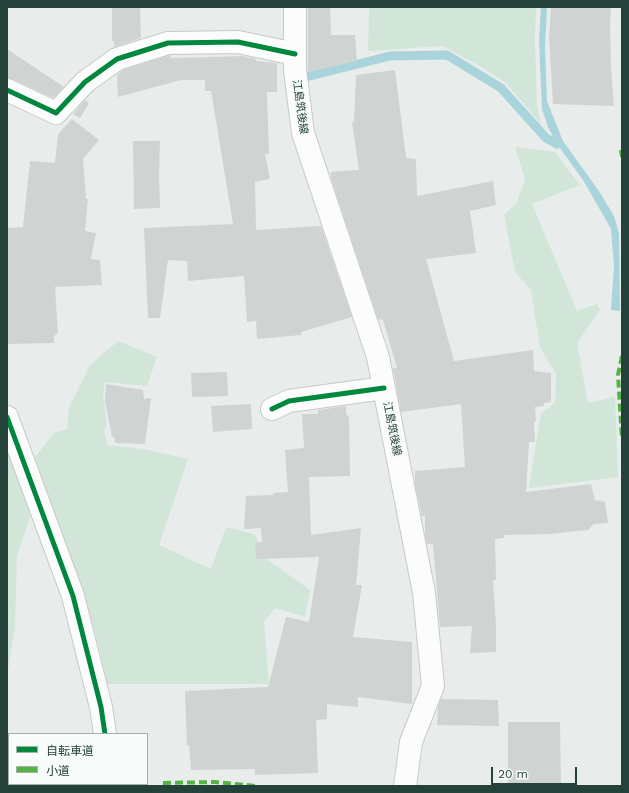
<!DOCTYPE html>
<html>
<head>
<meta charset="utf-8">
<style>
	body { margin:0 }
	#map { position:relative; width:629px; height:793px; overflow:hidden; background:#e8edeb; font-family:"Work Sans","Noto Sans JP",sans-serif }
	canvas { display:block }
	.frame { position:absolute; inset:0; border:8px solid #24423a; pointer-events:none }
	.legend { position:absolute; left:8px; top:733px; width:140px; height:52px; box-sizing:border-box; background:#f7fbf9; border:1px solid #a3b1ad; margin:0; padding:5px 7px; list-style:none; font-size:12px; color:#24423a }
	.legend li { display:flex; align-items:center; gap:8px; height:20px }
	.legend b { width:20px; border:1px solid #a3b1ad }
	.scale { position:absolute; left:491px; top:767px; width:86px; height:18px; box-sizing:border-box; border:2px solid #24423a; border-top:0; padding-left:5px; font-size:12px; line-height:14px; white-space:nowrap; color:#24423a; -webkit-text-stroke:3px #f7fbf9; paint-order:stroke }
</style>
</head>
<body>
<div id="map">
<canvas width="629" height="793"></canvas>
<div class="frame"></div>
<ul class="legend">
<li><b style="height:5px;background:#00873e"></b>自転車道</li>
<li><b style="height:5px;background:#55b346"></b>小道</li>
</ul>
<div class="scale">20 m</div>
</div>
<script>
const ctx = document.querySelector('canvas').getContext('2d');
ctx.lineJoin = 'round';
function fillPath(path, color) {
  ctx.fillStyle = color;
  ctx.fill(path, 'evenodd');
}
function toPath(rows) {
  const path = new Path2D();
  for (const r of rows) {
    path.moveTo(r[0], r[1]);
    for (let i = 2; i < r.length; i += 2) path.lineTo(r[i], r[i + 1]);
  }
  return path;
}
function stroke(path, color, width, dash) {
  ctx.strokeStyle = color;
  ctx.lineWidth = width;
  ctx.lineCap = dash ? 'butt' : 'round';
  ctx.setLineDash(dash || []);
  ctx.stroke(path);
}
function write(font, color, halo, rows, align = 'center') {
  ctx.font = font + ' "Work Sans","Noto Sans JP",sans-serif';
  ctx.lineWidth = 4;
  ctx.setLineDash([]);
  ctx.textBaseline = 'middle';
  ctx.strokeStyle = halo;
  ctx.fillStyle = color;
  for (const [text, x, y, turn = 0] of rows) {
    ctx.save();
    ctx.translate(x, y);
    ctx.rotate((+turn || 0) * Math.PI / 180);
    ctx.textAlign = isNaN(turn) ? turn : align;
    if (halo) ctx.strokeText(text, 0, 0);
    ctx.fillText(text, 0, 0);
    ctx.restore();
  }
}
fillPath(toPath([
	[369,7,536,7,535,39,537,105,541,124,505,82,481,67,443,46,368,51],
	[515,147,555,152,580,185,532,204,577,311,597,304,600,310,577,343,588,403,615,397,618,477,529,488,541,413,555,403,556,374,540,347,531,290,515,272,504,214,516,204,525,179],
	[118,341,157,357,147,386,105,382,103,394,107,426,104,431,108,445,144,449,188,459,159,545,211,569,226,527,254,534,268,560,310,590,305,617,275,608,264,622,269,684,107,684,97,639,85,600,35,457,54,433,67,429,69,407,90,365],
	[7,446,31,514,17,556,15,627,7,676]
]), '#d1e6d8');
fillPath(toPath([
	[541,7,547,7,545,49,547,101,563,141,599,191,614,216,619,233,620,311,611,310,614,266,611,229,583,180,557,144,548,127,542,109,539,40]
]), '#a9d4db');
stroke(toPath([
	[302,78,390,56,447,55,501,88,546,138,557,144]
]), '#a9d4db', 9);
fillPath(toPath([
	[112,7,140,7,141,38,114,47,114,41,112,41],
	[308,7,330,7,331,35,355,35,357,61,308,72],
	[551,7,611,7,610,25,611,66,614,106,553,104,549,37],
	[7,49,64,87,53,98,12,79,7,78],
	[170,55,171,58,175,58,243,56,256,59,256,61,277,63,277,92,267,92,269,154,265,154,270,179,255,182,256,230,321,226,352,317,301,332,301,335,257,339,256,321,247,322,244,276,188,281,187,261,168,260,160,318,148,318,144,228,233,224,211,91,205,91,205,80,181,80,118,97,117,75,123,70],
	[395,70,406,158,416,159,417,196,493,181,496,205,470,211,476,253,426,259,454,361,533,350,534,371,551,373,551,402,544,403,544,406,535,407,536,421,534,422,535,442,529,442,526,492,591,484,595,500,605,502,608,523,594,524,588,530,549,534,504,535,504,538,495,539,496,580,493,580,496,626,496,652,470,653,472,626,440,627,433,544,427,544,425,535,425,516,422,516,415,484,415,471,465,467,461,404,401,412,393,368,397,368,383,320,378,319,331,178,331,172,359,170,352,122,354,122,356,75],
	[85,100,89,103,80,118,73,114],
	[72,119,99,140,83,159,86,199,88,199,85,231,96,233,91,259,100,260,102,285,55,287,58,333,54,336,54,343,7,344,7,228,23,227,30,161,55,163,58,134],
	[133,141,160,141,159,175,160,208,134,209],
	[227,372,228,396,192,397,191,373],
	[106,384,143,390,144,399,151,398,145,444,115,443,114,437,112,437,105,402],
	[251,404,252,429,213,432,211,406],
	[346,406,346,414,349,417,350,476,309,477,311,535,361,528,356,585,362,585,353,637,412,642,412,704,358,697,358,707,327,704,327,719,316,720,318,773,255,775,255,769,191,770,189,745,187,746,185,691,268,687,286,617,309,622,319,557,256,559,255,543,262,542,261,528,244,529,246,496,273,495,274,493,288,492,285,450,304,448,302,414,318,414,318,410],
	[441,699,498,700,499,726,437,725,438,707],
	[508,722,560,722,561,786,508,786]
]), '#cfd4d2');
const minor = toPath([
	[7,90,56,113,85,82,117,59,168,43,238,42,295,54],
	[272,409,289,401,384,388],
	[7,417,73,596,101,707,105,734],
	[113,784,114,786]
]);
const secondary = toPath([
	[295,7,295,70,303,133,378,357,424,593,433,686,411,742,405,786]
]);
stroke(minor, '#c5cac8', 24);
stroke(secondary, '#c3cbc8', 24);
stroke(minor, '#fcfcfc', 22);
stroke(secondary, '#fcfcfc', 22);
stroke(toPath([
	[621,150,622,157],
	[622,356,618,375,622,439],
	[163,783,215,782,256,786]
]), '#55b346', 4, [8, 4]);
stroke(toPath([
	[7,90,56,113,85,82,117,59,168,43,238,42,295,54],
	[272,409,289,401,384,388],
	[7,417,73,596,101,707,105,734]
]), '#00873e', 5);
write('11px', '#24423a', '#f7fbf9', [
	["江島筑後線",300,107,82],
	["江島筑後線",392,429,79]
]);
</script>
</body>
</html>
